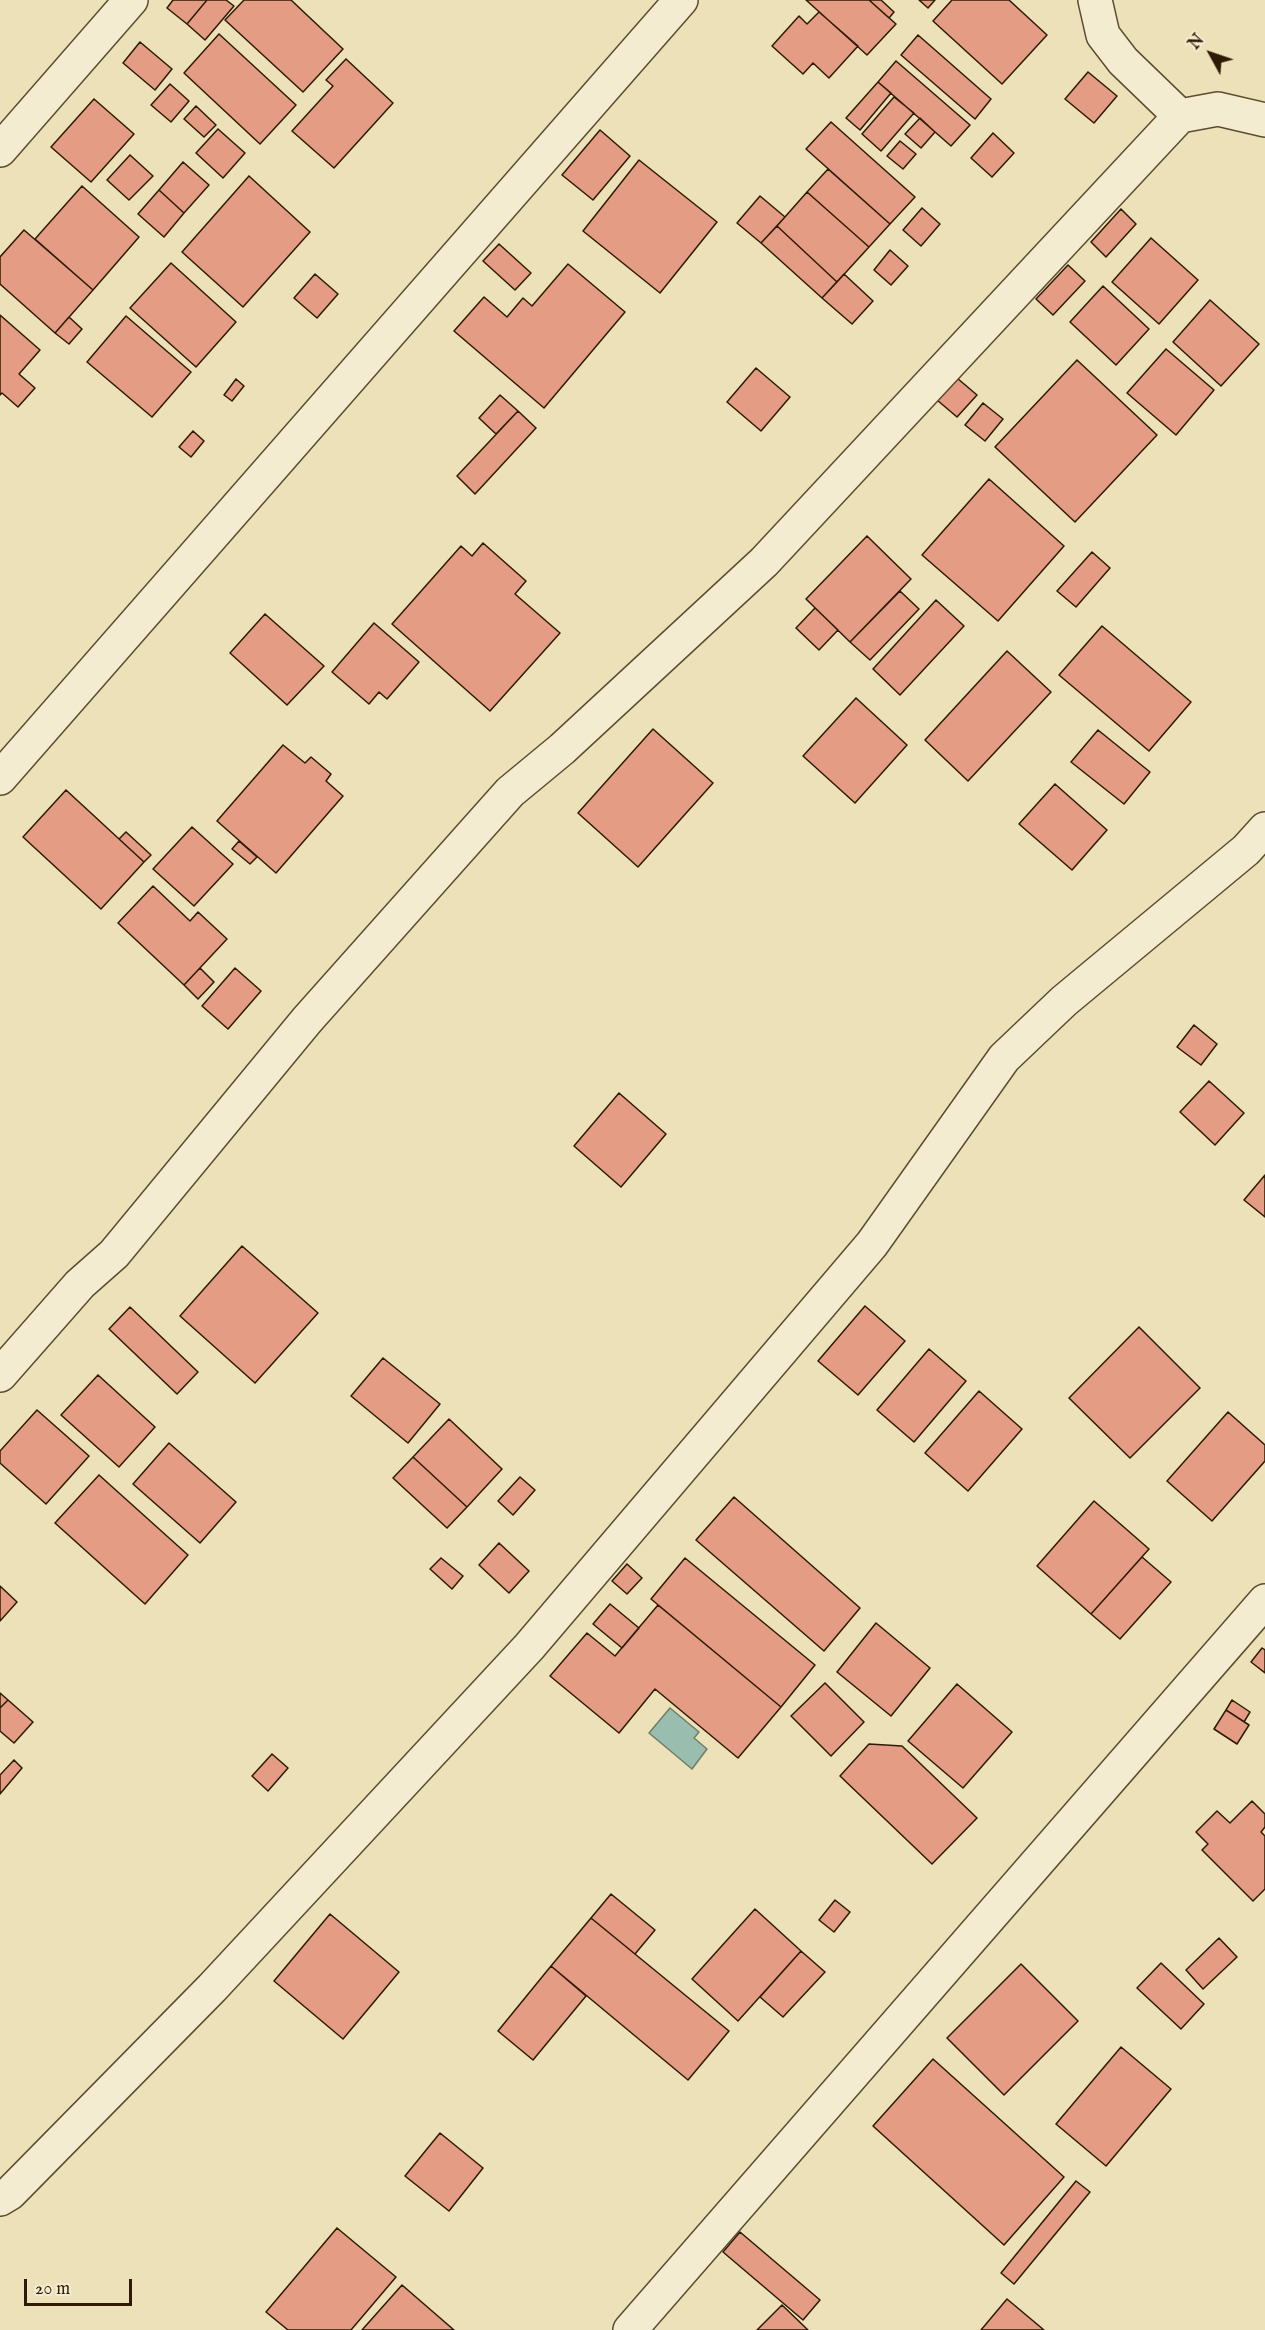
<!DOCTYPE html>
<html>
<head>
<meta charset="utf-8">
<style>
	body { margin:0 }
	#map { position:relative; width:1265px; height:2330px; overflow:hidden; background:#ece1b8; font-family:"IM FELL English",serif }
	canvas { display:block }
	.north { position:absolute; left:1181px; top:24px; width:60px; height:60px; -webkit-text-stroke:4px #f3ecd1; paint-order:stroke; rotate:310deg; font-size:16px; font-weight:700; line-height:24px; text-align:center; color:#2f1b01 }
	.north::after { content:''; display:block; margin:auto; width:21px; height:27px; background:#2f1b01; clip-path:polygon(50% 0,100% 100%,50% 72%,0 100%) }
	.scale { position:absolute; left:24px; top:2279px; width:108px; height:27px; box-sizing:border-box; border:3px solid #2f1b01; border-top:0; padding-left:8px; font-size:18px; line-height:21px; white-space:nowrap; color:#2f1b01; -webkit-text-stroke:4px #f3ecd1; paint-order:stroke }
</style>
</head>
<body>
<div id="map">
<canvas width="1265" height="2330"></canvas>
<div class="north">N</div>
<div class="scale">20 m</div>
</div>
<script>
const ctx = document.querySelector('canvas').getContext('2d');
ctx.lineJoin = 'round';
function fillPath(path, color) {
  ctx.fillStyle = color;
  ctx.fill(path, 'evenodd');
}
function toPath(rows) {
  const path = new Path2D();
  for (const r of rows) {
    path.moveTo(r[0], r[1]);
    for (let i = 2; i < r.length; i += 2) path.lineTo(r[i], r[i + 1]);
  }
  return path;
}
function stroke(path, color, width, dash) {
  ctx.strokeStyle = color;
  ctx.lineWidth = width;
  ctx.lineCap = dash ? 'butt' : 'round';
  ctx.setLineDash(dash || []);
  ctx.stroke(path);
}
const water = toPath([
	[670,1708,699,1732,694,1738,707,1749,692,1769,649,1733,670,1708]
]);
fillPath(water, '#99beaf');
stroke(water, '#6f7d69', 1.5);
const building = toPath([
	[173,0,207,0,187,24,167,8,173,0],
	[207,0,226,0,234,6,205,40,187,24,207,0],
	[244,0,291,0,343,49,303,92,225,20,244,0],
	[806,0,869,0,896,24,867,55,806,0],
	[869,0,881,0,894,12,889,18,869,0],
	[919,0,935,0,928,8,919,0],
	[952,0,1009,0,1047,35,1002,84,933,21,952,0],
	[819,12,858,46,829,78,813,63,803,74,772,46,799,16,807,24,819,12],
	[219,34,296,105,260,144,184,73,219,34],
	[918,35,991,99,975,119,901,55,918,35],
	[140,42,172,69,155,90,123,63,140,42],
	[346,59,393,103,334,168,292,131,333,86,326,80,346,59],
	[896,61,970,125,951,146,878,82,896,61],
	[1088,72,1117,96,1094,123,1065,99,1088,72],
	[878,82,891,93,860,130,846,118,878,82],
	[170,84,189,101,171,122,151,105,170,84],
	[894,97,914,113,881,151,862,134,894,97],
	[94,99,134,134,91,182,51,147,94,99],
	[196,106,216,125,204,137,184,119,196,106],
	[920,118,935,132,921,148,905,134,920,118],
	[831,122,915,197,890,224,806,149,831,122],
	[218,129,245,153,223,178,196,153,218,129],
	[600,130,630,156,593,200,562,175,600,130],
	[993,133,1014,153,992,177,971,158,993,133],
	[900,141,916,154,903,169,887,156,900,141],
	[130,155,153,176,129,200,107,180,130,155],
	[639,160,717,222,660,293,583,231,639,160],
	[183,162,209,185,184,213,159,190,183,162],
	[828,169,890,224,869,247,807,192,828,169],
	[249,176,310,232,243,307,182,252,249,176],
	[82,186,139,237,93,290,35,239,82,186],
	[159,190,184,213,164,237,138,214,159,190],
	[807,192,869,247,837,282,777,226,807,192],
	[760,196,785,217,761,243,737,223,760,196],
	[922,208,940,224,921,246,903,230,922,208],
	[1121,209,1136,224,1106,257,1091,242,1121,209],
	[777,226,837,282,822,298,761,243,777,226],
	[24,230,93,290,55,333,0,284,0,257,24,230],
	[1151,238,1198,280,1159,324,1112,282,1151,238],
	[499,244,531,273,515,290,483,261,499,244],
	[890,250,908,266,891,285,874,270,890,250],
	[171,263,236,322,196,367,130,308,171,263],
	[568,264,625,312,544,408,454,331,484,297,507,317,523,298,532,306,568,264],
	[1068,265,1085,281,1053,315,1036,299,1068,265],
	[315,274,338,294,317,318,294,298,315,274],
	[844,274,873,301,852,324,822,298,844,274],
	[1103,286,1149,329,1116,365,1070,322,1103,286],
	[1210,300,1259,344,1221,386,1173,342,1210,300],
	[0,315,40,350,19,374,35,388,18,407,2,393,0,395,0,315],
	[126,316,191,372,152,417,87,362,126,316],
	[69,317,82,329,69,344,55,333,69,317],
	[1166,349,1214,390,1176,435,1127,393,1166,349],
	[1077,360,1157,435,1075,522,995,447,1077,360],
	[756,368,790,397,761,431,727,402,756,368],
	[957,378,977,395,957,417,937,400,957,378],
	[236,379,244,386,232,401,224,395,236,379],
	[500,395,518,411,496,434,479,418,500,395],
	[983,403,1003,419,985,441,965,425,983,403],
	[518,411,536,428,475,494,457,476,518,411],
	[193,431,204,441,191,457,179,447,193,431],
	[989,479,1064,546,998,621,922,555,989,479],
	[867,536,911,579,850,642,806,599,867,536],
	[483,543,526,581,515,594,560,633,490,711,392,624,461,546,472,556,483,543],
	[1092,552,1110,568,1076,607,1057,591,1092,552],
	[900,591,919,609,870,660,850,642,900,591],
	[936,600,964,626,900,695,873,669,936,600],
	[815,608,838,630,819,650,796,628,815,608],
	[265,614,324,666,287,705,230,653,265,614],
	[374,623,419,662,387,699,379,692,369,704,332,672,374,623],
	[1102,626,1191,702,1149,751,1059,675,1102,626],
	[1007,651,1051,692,968,781,925,740,1007,651],
	[856,698,907,745,855,803,803,756,856,698],
	[653,729,713,783,638,867,578,813,653,729],
	[1098,730,1150,772,1124,804,1071,762,1098,730],
	[283,745,305,763,311,757,331,774,326,781,343,796,276,873,217,821,283,745],
	[1055,784,1107,830,1072,870,1019,824,1055,784],
	[66,790,144,862,101,909,23,837,66,790],
	[192,827,233,864,194,906,153,869,192,827],
	[126,832,151,855,144,862,119,839,126,832],
	[239,841,257,857,250,864,232,849,239,841],
	[153,886,190,921,198,912,227,939,184,985,118,923,153,886],
	[200,968,214,982,198,999,184,985,200,968],
	[235,968,261,991,228,1029,202,1006,235,968],
	[1194,1025,1217,1044,1201,1065,1177,1047,1194,1025],
	[1209,1081,1244,1113,1215,1145,1180,1112,1209,1081],
	[619,1093,666,1134,621,1187,574,1146,619,1093],
	[1265,1175,1265,1217,1244,1200,1265,1175],
	[242,1246,318,1313,255,1383,180,1316,242,1246],
	[865,1306,905,1341,858,1395,818,1361,865,1306],
	[130,1307,198,1372,177,1394,109,1329,130,1307],
	[1139,1327,1200,1388,1130,1458,1069,1398,1139,1327],
	[929,1349,966,1381,914,1442,877,1410,929,1349],
	[383,1358,440,1404,408,1443,351,1396,383,1358],
	[98,1375,155,1427,119,1467,61,1415,98,1375],
	[979,1391,1022,1429,968,1491,925,1453,979,1391],
	[37,1410,89,1456,46,1504,0,1463,0,1451,37,1410],
	[1228,1412,1265,1445,1265,1461,1212,1521,1167,1481,1228,1412],
	[449,1419,502,1469,467,1507,413,1457,449,1419],
	[169,1443,236,1502,200,1543,133,1484,169,1443],
	[413,1457,467,1507,447,1528,393,1478,413,1457],
	[99,1475,188,1555,145,1604,55,1523,99,1475],
	[520,1477,535,1490,513,1515,498,1501,520,1477],
	[734,1497,860,1608,824,1651,696,1540,734,1497],
	[1094,1501,1149,1549,1091,1614,1037,1566,1094,1501],
	[499,1543,529,1571,509,1593,479,1565,499,1543],
	[1142,1557,1171,1582,1120,1639,1091,1614,1142,1557],
	[441,1558,463,1576,452,1589,430,1569,441,1558],
	[685,1558,815,1665,781,1707,651,1599,685,1558],
	[627,1564,642,1578,627,1594,612,1581,627,1564],
	[0,1586,17,1602,0,1621,0,1586],
	[610,1604,639,1628,622,1648,593,1624,610,1604],
	[658,1605,781,1707,738,1758,655,1689,619,1733,550,1676,587,1633,615,1656,658,1605],
	[876,1623,930,1668,891,1716,837,1672,876,1623],
	[1262,1648,1265,1650,1265,1673,1251,1662,1262,1648],
	[825,1683,864,1722,831,1756,791,1716,825,1683],
	[957,1684,1012,1732,963,1788,908,1741,957,1684],
	[0,1693,8,1700,0,1708,0,1693],
	[8,1700,33,1722,14,1743,0,1731,0,1708,8,1700],
	[1232,1700,1250,1712,1244,1722,1226,1710,1232,1700],
	[1226,1710,1249,1725,1237,1744,1214,1729,1226,1710],
	[869,1744,902,1746,977,1818,932,1864,840,1776,869,1744],
	[272,1754,288,1768,268,1791,252,1776,272,1754],
	[14,1760,22,1768,0,1794,0,1775,14,1760],
	[1252,1801,1265,1814,1265,1827,1261,1832,1265,1836,1265,1889,1253,1901,1202,1850,1208,1844,1196,1832,1217,1811,1230,1823,1252,1801],
	[611,1894,655,1930,635,1954,591,1918,611,1894],
	[835,1900,850,1912,834,1932,819,1920,835,1900],
	[755,1909,801,1951,738,2021,692,1979,755,1909],
	[330,1914,399,1972,343,2039,274,1981,330,1914],
	[591,1918,729,2031,688,2080,551,1966,591,1918],
	[1219,1938,1237,1957,1203,1989,1186,1970,1219,1938],
	[801,1951,825,1972,783,2017,760,1997,801,1951],
	[1161,1963,1204,2004,1181,2029,1137,1988,1161,1963],
	[1021,1964,1078,2021,1004,2095,947,2038,1021,1964],
	[551,1966,586,1996,533,2060,498,2031,551,1966],
	[1121,2047,1171,2089,1106,2166,1056,2124,1121,2047],
	[933,2059,1064,2177,1004,2245,873,2126,933,2059],
	[440,2133,483,2168,449,2211,405,2176,440,2133],
	[1076,2181,1090,2192,1014,2284,1001,2273,1076,2181],
	[337,2228,396,2277,351,2330,288,2330,266,2312,337,2228],
	[740,2232,820,2300,803,2320,723,2252,740,2232],
	[402,2285,454,2330,362,2330,402,2285],
	[1007,2299,1044,2330,981,2330,1007,2299],
	[782,2305,808,2330,757,2330,782,2305]
]);
fillPath(building, '#e49c84');
stroke(building, '#2f1b01', 1.5);
const street = toPath([
	[1095,0,1103,35,1123,61,1180,116],
	[0,150,131,0],
	[0,778,681,0],
	[0,1375,80,1284,114,1254,307,1020,510,792,562,749,764,562,1180,116,1218,109,1265,120],
	[0,2199,10,2193,212,1988,529,1647,872,1244,1004,1058,1064,1001,1246,850,1265,829],
	[630,2330,1265,1601]
]);
stroke(street, '#5e4c2f', 36);
stroke(street, '#f3ecd1', 33);
</script>
</body>
</html>
